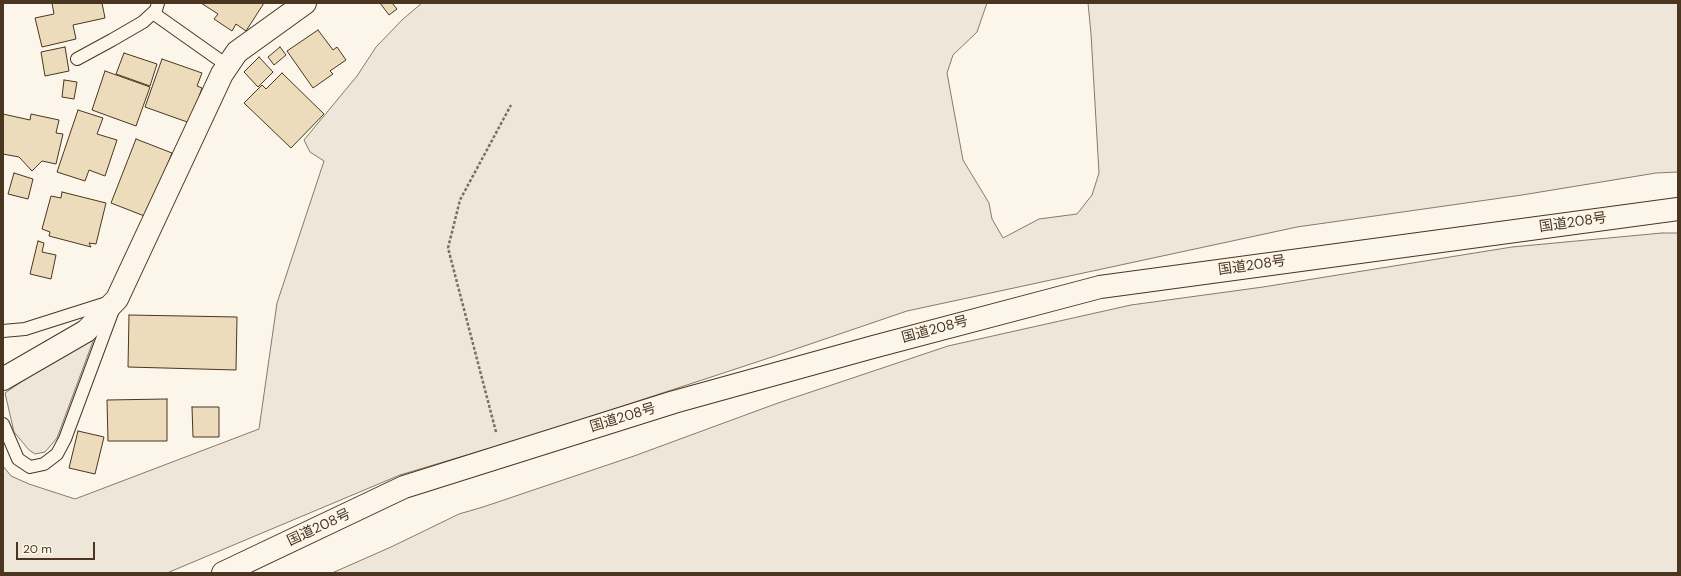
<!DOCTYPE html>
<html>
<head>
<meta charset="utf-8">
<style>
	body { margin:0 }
	#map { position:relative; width:1681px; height:576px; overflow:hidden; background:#fbf6e9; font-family:"DM Sans",sans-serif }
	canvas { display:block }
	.frame { position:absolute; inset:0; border:4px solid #4a3520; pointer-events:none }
	.scale { position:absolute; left:16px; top:542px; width:79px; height:18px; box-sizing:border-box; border:2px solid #4a3520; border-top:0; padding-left:5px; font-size:12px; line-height:14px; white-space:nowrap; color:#4a3520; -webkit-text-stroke:3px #fbf6e9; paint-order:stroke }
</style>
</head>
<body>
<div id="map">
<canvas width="1681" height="576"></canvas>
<div class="frame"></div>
<div class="scale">20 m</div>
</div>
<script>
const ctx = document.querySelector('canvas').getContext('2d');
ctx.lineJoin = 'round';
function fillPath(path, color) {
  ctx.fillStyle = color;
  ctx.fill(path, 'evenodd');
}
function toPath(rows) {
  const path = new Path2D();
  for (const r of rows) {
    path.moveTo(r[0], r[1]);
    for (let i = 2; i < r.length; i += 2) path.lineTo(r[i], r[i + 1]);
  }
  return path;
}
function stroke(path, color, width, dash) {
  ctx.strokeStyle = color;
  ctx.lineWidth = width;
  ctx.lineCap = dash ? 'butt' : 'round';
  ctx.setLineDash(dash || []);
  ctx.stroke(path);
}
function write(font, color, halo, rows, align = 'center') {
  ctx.font = font + ' "DM Sans","Noto Sans JP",sans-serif';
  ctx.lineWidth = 3;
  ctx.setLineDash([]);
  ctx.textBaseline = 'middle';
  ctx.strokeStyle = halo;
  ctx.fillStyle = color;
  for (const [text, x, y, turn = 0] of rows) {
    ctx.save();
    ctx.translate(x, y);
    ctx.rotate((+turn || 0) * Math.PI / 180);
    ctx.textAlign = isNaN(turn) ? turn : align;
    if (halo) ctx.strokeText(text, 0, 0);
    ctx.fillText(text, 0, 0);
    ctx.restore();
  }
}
const green = toPath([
	[422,3,987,3,977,32,953,55,947,73,963,160,989,203,992,219,1003,238,1039,219,1077,214,1092,195,1099,173,1091,34,1088,3,1678,3,1678,172,1656,173,1522,195,1297,227,907,311,775,356,547,431,400,475,167,573,3,573,3,466,11,476,29,484,75,499,259,429,277,303,324,161,310,152,304,140,357,76,376,47,403,19,422,3],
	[1662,233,1678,233,1678,573,332,573,391,547,459,514,483,507,634,456,778,403,948,346,1131,305,1263,287,1512,247,1662,233],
	[95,336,57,438,45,452,35,454,29,450,14,432,5,393,47,364,65,356,95,336]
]);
fillPath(green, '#ede6d9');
stroke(green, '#887966', 1);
const building = toPath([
	[52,3,102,3,105,18,73,25,76,39,42,47,35,18,54,14,52,3],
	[201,3,264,3,246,31,236,24,232,31,214,19,218,14,201,3],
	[380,3,392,3,397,9,389,15,380,3],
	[318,30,333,50,337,47,346,60,330,71,333,74,313,88,287,51,318,30],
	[65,47,69,71,45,76,41,52,65,47],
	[280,47,286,55,274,65,268,57,280,47],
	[124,53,157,64,150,86,116,74,124,53],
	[259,57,273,72,258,87,244,72,259,57],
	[162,59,202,73,197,86,202,88,190,123,145,107,162,59],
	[105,71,150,87,136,126,92,110,105,71],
	[282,73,324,114,291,148,244,103,262,85,266,89,282,73],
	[64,80,77,82,74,99,62,97,64,80],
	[78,110,103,118,97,134,117,140,105,176,89,170,85,181,57,172,78,110],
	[3,114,30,120,31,114,59,120,56,133,63,134,56,164,42,161,32,171,19,157,3,154,3,114],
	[136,139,172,153,147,217,111,203,136,139],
	[14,173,33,179,28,199,8,194,14,173],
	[62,192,106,203,96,244,89,243,91,247,49,236,50,232,42,229,51,196,61,198,62,192],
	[38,241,44,243,42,252,56,255,51,279,30,274,38,241],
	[129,315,237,317,236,370,128,367,129,315],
	[167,399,167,441,108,441,107,400,167,399],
	[192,407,219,407,219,437,193,437,192,407],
	[78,431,104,437,95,474,69,468,78,431]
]);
fillPath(building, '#ecdcbc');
stroke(building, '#4a3520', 1);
const service = toPath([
	[153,13,228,66],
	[77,59,112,40,143,22,156,10,158,3],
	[3,331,25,329,110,302],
	[3,424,18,459,30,467,44,464,57,454,65,439,113,310]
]);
const minor = toPath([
	[3,379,86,331,117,299,222,74,237,52,305,3]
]);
const trunk = toPath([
	[223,573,404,487,674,402,873,347,1100,287,1678,209]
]);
stroke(service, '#4a3520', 14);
stroke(minor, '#4a3520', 24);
stroke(trunk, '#4a3520', 24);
stroke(toPath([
	[496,432,448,248,460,200,511,105]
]), '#7f6f5c', 2.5, [3, 2]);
stroke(service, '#fbf6e9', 12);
stroke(minor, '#fbf6e9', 22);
stroke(trunk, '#fbf6e9', 22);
write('14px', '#4a3520', '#fbf6e9', [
	["国道208号",1573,223,-8],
	["国道208号",1252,266,-8],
	["国道208号",935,330,-15],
	["国道208号",623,418,-17],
	["国道208号",319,528,-25]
]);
</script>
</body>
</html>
